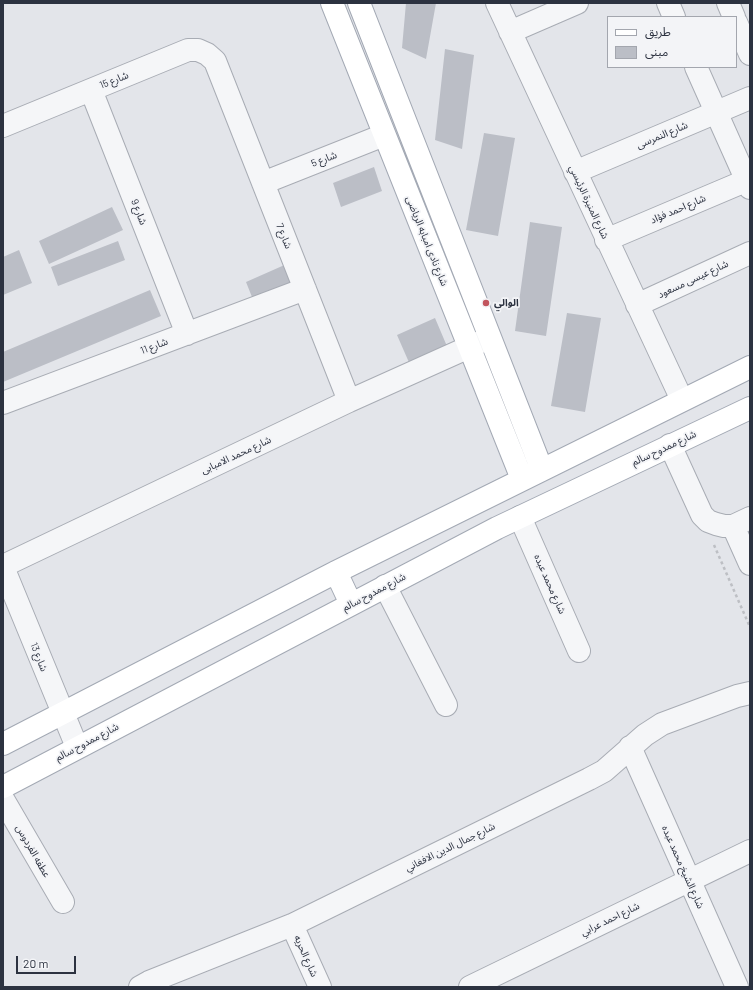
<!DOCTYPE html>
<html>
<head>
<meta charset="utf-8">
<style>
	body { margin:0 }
	#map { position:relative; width:753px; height:990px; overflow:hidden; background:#e3e5ea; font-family:Barlow,"Noto Sans Arabic",sans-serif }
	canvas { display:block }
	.frame { position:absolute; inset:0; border:4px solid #2c3240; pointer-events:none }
	.legend { position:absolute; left:607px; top:16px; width:130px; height:52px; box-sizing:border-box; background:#f3f4f7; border:1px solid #a3a6ae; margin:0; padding:5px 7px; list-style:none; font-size:12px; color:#2c3240 }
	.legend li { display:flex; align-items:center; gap:8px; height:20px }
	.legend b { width:20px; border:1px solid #a3a6ae }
	.scale { position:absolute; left:16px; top:956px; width:60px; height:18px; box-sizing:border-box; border:2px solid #2c3240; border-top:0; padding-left:5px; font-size:12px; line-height:14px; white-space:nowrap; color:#2c3240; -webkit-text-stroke:3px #f3f4f7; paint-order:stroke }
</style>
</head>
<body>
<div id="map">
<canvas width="753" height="990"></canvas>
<div class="frame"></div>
<ul class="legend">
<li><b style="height:5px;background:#fff"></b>طريق</li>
<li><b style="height:11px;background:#bbbec6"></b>مبنى</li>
</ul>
<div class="scale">20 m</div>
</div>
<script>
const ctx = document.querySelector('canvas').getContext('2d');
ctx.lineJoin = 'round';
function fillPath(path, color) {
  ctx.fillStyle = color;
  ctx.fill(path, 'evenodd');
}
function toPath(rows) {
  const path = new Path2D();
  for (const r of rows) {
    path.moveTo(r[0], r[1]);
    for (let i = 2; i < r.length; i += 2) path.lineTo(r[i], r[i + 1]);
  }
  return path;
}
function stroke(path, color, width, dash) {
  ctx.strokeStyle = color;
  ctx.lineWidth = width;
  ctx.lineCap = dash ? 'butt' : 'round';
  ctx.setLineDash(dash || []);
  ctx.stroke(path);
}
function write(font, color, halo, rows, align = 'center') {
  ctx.font = font + ' Barlow,"Noto Sans Arabic",sans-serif';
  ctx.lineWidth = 3.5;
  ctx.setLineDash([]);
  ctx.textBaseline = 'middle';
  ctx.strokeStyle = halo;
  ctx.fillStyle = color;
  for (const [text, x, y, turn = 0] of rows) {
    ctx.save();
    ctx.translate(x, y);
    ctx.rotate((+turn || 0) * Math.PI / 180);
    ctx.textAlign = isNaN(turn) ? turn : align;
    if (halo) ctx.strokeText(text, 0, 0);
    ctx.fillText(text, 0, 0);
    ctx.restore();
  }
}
fillPath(toPath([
	[406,3,436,3,426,59,402,48],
	[445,49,474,55,462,149,435,140],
	[484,133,515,138,498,236,466,230],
	[374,167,382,191,341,207,333,183],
	[112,207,123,230,49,264,39,241],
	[530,222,562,227,546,336,515,331],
	[118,241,125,260,58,286,51,267],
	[19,250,32,283,3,295,3,257],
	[289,263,297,285,254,302,246,282],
	[150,290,161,316,3,382,3,352],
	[567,313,601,318,585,412,551,406],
	[435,318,449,351,411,367,397,335]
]), '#bbbec6');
const minor = toPath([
	[497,3,682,400],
	[668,3,674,17],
	[728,3,734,17],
	[736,22,750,54],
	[510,32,577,3],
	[696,67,750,188],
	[91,90,187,334],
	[3,126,188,50,198,50,207,54,215,61,349,401],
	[575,172,750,98],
	[263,183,384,135],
	[606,240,750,179],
	[637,305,750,253],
	[3,403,305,289],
	[670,445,702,515,708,521,716,524,724,526,733,526,750,518],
	[520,517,579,651],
	[733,526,750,564],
	[3,566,349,401,487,339],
	[3,567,77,747],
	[385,586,446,705],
	[630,747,737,987],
	[3,799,63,902],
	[292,925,320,987],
	[140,987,149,982,292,925,589,779,604,771,645,735,662,724,737,696,750,693],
	[470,987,750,851]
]);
const major = toPath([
	[332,3,522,479],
	[359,3,542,470],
	[336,572,351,604],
	[3,744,336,572,750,367],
	[3,787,497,528,750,408]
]);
stroke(minor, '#a8acb4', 24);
stroke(major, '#a3a9b4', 24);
stroke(toPath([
	[714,545,750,627]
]), '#bdbfc4', 2.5, [3, 3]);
stroke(minor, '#f5f6f8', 22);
stroke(major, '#fff', 22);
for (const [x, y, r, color] of [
	[486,303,4,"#c2555e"]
]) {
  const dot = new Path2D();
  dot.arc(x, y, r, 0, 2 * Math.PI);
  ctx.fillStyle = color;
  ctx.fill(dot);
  stroke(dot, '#f3f4f7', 1.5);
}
write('10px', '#2c3240', '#f3f4f7', [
	["شارع 15",114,80,-22],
	["شارع النمرسى",662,135,-23],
	["شارع 5",324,159,-21],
	["شارع المنيرة الرئيسي",589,202,65],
	["شارع احمد فؤاد",678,209,-23],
	["شارع 9",139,212,69],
	["شارع 7",284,236,68],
	["شارع نادى امبابه الرياضى",427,241,68],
	["شارع عيسى مسعود",693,279,-25],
	["شارع 11",154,346,-21],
	["شارع ممدوح سالم",664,448,-25],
	["شارع محمد الامبابى",236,455,-25],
	["شارع محمد عبده",550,584,66],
	["شارع ممدوح سالم",374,592,-28],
	["شارع 13",39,657,68],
	["شارع ممدوح سالم",87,742,-28],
	["شارع جمال الدين الافغاني",450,847,-26],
	["عطفه الفردوس",33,851,60],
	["شارع الشيخ محمد عبده",683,867,66],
	["شارع احمد عرابي",610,919,-26],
	["شارع الحريه",306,956,66]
]);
write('bold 10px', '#2c3240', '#f3f4f7', [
	["الوالي",494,303]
], 'left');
</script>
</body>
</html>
